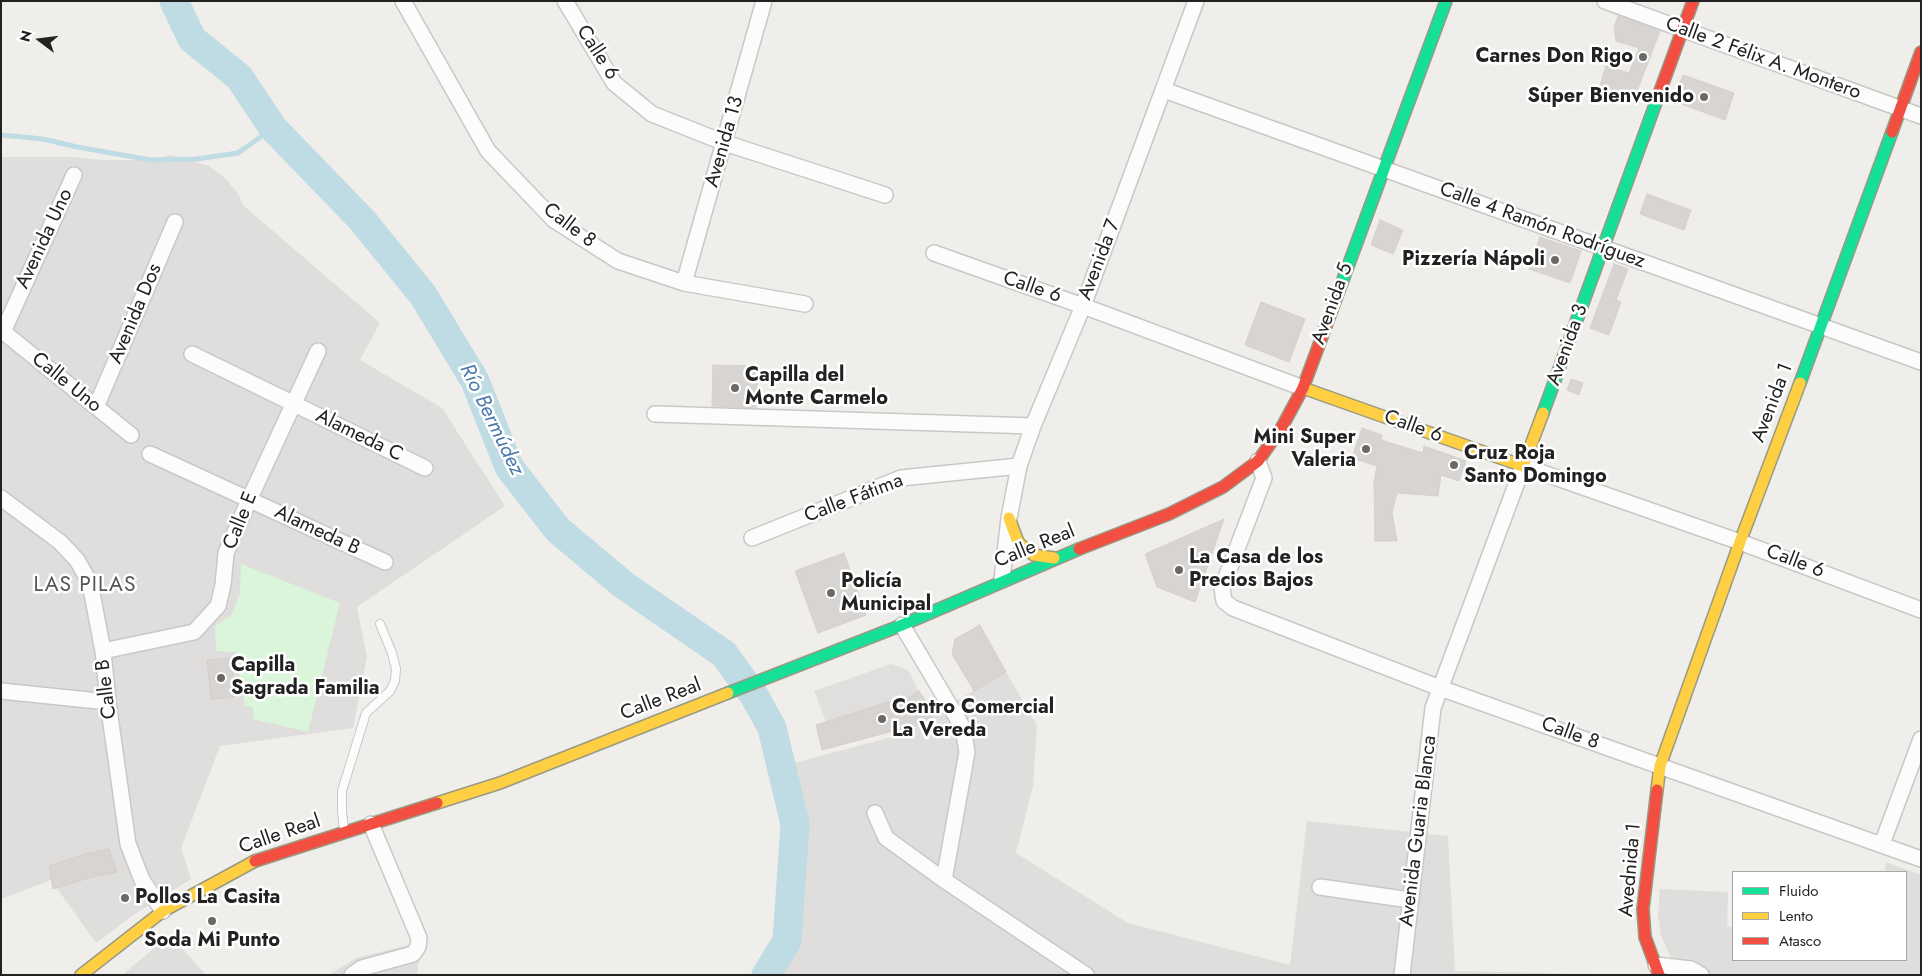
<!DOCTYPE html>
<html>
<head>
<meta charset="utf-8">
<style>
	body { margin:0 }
	#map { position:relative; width:1922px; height:976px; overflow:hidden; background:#f0eeeb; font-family:Jost,sans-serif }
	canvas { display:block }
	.frame { position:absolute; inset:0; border:2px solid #222; pointer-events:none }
	.legend { position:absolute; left:1732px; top:871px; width:175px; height:90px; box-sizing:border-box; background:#fff; border:1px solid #a7a7a7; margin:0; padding:6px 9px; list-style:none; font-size:15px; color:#222 }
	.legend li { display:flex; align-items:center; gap:10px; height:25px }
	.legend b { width:25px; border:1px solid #a7a7a7 }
	.north { position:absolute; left:15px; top:15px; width:50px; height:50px; -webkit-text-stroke:4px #fff; paint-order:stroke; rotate:285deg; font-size:14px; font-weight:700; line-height:20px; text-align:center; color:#222 }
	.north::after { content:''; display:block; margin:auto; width:18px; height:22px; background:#222; clip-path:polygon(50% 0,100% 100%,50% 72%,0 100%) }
</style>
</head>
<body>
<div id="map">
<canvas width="1922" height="976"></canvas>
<div class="frame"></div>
<ul class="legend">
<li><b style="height:6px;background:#16e098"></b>Fluido</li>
<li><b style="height:6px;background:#ffcf43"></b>Lento</li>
<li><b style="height:6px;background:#f24e42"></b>Atasco</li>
</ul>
<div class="north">N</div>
</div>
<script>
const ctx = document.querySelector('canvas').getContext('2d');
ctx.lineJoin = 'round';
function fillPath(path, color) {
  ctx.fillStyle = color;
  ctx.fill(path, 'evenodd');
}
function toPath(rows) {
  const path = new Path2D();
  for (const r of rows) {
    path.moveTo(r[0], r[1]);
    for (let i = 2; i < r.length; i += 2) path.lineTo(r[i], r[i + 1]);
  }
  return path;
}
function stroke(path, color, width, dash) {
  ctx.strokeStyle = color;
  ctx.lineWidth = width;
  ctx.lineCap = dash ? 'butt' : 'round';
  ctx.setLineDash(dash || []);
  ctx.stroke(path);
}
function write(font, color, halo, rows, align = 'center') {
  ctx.font = font + ' Jost,sans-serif';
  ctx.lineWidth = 5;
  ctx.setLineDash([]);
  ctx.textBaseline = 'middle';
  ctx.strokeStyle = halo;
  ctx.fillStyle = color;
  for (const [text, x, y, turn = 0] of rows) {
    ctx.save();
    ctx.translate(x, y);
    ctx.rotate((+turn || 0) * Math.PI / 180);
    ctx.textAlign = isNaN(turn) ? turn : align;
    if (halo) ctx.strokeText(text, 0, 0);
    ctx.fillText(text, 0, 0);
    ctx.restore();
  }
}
fillPath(toPath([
	[171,155,209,166,225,178,239,195,243,205,380,323,360,360,442,408,505,506,357,607,367,657,353,728,220,746,181,848,191,879,135,914,96,943,51,880,1,899,1,157,72,157,102,160,146,160],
	[1006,672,1037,726,1033,786,1016,853,1128,923,1290,965,1307,821,1448,836,1455,971,1633,975,774,975,793,943,802,820,787,765,895,736],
	[1886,862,1921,875,1921,975,1674,975,1672,960,1661,936,1658,915,1660,889,1728,892,1727,926,1733,927,1733,960,1906,960,1906,872,1885,872],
	[170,935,206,975,122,975],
	[408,945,420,948,417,975,329,975,356,958]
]), '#dfdedc');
fillPath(toPath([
	[241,564,340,603,308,732,253,719,253,707,245,706,236,652,216,651,215,626,231,616,240,593]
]), '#daf5da');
fillPath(toPath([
	[891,664,908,670,919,691,900,702,897,699,826,722,814,691]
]), '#e0dfde');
stroke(toPath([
	[1,135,43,139,77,147,151,160,197,159,238,153,273,128]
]), '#bfdbe3', 5);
stroke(toPath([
	[174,1,192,39,239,77,273,128,362,220,423,295,475,381,509,467,558,530,625,586,724,654,755,697,772,728,795,824,787,941,766,975]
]), '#bfdbe3', 29);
const building = toPath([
	[1618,16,1660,31,1634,99,1599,89,1606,66,1629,73,1639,48,1616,41,1614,28,1618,16],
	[1683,75,1734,93,1725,120,1673,101,1683,75],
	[1647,194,1691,210,1684,230,1640,214,1647,194],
	[1380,220,1403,230,1393,254,1371,245,1380,220],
	[1540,237,1581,251,1570,283,1529,269,1540,237],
	[1614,264,1628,269,1616,300,1621,302,1609,335,1590,328,1614,264],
	[1261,302,1305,319,1289,362,1245,345,1261,302],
	[713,365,758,366,756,408,712,406,713,365],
	[1571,379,1583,383,1579,395,1567,390,1571,379],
	[1362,428,1382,435,1381,440,1423,453,1424,446,1466,461,1459,481,1441,475,1438,496,1397,493,1392,512,1397,541,1375,541,1374,482,1377,466,1352,458,1362,428],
	[1224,519,1195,602,1157,587,1145,554,1224,519],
	[844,553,866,615,818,633,795,571,844,553],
	[980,625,1006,672,974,691,952,654,955,639,980,625],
	[231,658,235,697,211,699,207,660,231,658],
	[919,691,935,715,895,736,893,731,822,750,816,725,897,699,900,702,919,691],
	[109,849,117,872,92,877,53,889,49,866,85,854,109,849]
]);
fillPath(building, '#d7d4d2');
stroke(building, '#d3d0cc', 1);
const lane = toPath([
	[344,830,342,811,342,791,366,713,390,691,395,681,396,669,392,653,380,624]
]);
const street = toPath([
	[403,1,488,151,554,220,618,261,684,283,805,304],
	[565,1,614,83,652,114,725,143,885,195],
	[1605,1,1921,116],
	[1164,90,1921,362],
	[934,253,1083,306,1303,388],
	[684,283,764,1],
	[1,330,131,435],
	[3,332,74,175],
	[192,354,425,468],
	[96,407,175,222],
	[655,414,1033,426],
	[150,454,385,562],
	[1258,461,1264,478,1222,588,1224,601,1233,608,1440,688,1921,859],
	[1,498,60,542,77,560,90,583,103,651,108,702,128,844,142,880,163,911],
	[752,538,901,478,1019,466],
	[1002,580,1009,518,1019,466,1033,426,1083,306,1196,1],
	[902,625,963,728,967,752,944,880],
	[103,651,194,632,218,606,223,585,226,553,249,500,318,351],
	[1,691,108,702],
	[875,813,886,838,944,880,1086,975],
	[1882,844,1921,739],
	[1320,887,1410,900],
	[1656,965,1691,969,1701,975],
	[352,975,362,968,413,954,418,947,419,938,371,824],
	[1402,975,1433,708,1523,466,1740,542,1921,610]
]);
const fast = toPath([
	[1337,296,1446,1],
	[1800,383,1892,132],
	[1543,413,1659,94],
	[728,693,902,625,1079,549]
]);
const slow = toPath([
	[1303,388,1523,466,1543,413],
	[1009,518,1018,542,1024,548,1034,555,1054,558],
	[1657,790,1660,766,1740,542,1800,383],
	[437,803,500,783,728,693],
	[81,975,163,911,255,861]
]);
const jam = toPath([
	[1659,94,1693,1],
	[1892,132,1921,52],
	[1079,549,1169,514,1223,487,1258,461,1282,427,1303,388,1337,296],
	[1657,790,1643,909,1645,937,1659,975],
	[255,861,437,803]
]);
stroke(lane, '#c9c8c7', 10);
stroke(street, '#c9c8c7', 18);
stroke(fast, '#999a82', 14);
stroke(slow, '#999a82', 14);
stroke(jam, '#999a82', 14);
stroke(lane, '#fdfcfc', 8);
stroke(street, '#fdfcfc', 15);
stroke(fast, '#16e098', 11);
stroke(slow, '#ffcf43', 11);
stroke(jam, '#f24e42', 11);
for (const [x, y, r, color] of [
	[1643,57,5,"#6a6968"],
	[1704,97,5,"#6a6968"],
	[1555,260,5,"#6a6968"],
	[735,388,5,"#6a6968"],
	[1366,449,5,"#6a6968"],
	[1454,465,5,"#6a6968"],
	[1179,570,5,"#6a6968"],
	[831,593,5,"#6a6968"],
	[221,678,5,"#6a6968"],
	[882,719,5,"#6a6968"],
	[125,898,5,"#6a6968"],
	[212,921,5,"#6a6968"]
]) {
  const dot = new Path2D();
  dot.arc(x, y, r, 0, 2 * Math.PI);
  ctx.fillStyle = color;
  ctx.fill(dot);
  stroke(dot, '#fff', 2);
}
write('20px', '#222', '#fff', [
	["Calle 6",597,53,57],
	["Calle 2 Félix A. Montero",1763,59,20],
	["Avenida 13",725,142,-74],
	["Calle 8",569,226,37],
	["Calle 4 Ramón Rodríguez",1542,226,20],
	["Avenida Uno",45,239,-65],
	["Avenida 7",1100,260,-69],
	["Calle 6",1032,288,19],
	["Avenida 5",1333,304,-70],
	["Avenida Dos",136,314,-67],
	["Avenida 3",1568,345,-70],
	["Calle Uno",66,383,39],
	["Avenida 1",1773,403,-69],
	["Calle 6",1413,427,20],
	["Alameda C",359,436,26],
	["Calle Fátima",854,499,-21],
	["Calle E",241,521,-68],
	["Alameda B",317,531,25],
	["Calle Real",1035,547,-22],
	["Calle 6",1795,562,21],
	["Calle B",107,689,-97],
	["Calle Real",661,700,-21],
	["Calle 8",1570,734,20],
	["Avenida Guaria Blanca",1419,831,-83],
	["Calle Real",280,835,-19],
	["Avednida 1",1631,870,-85]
]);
write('bold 20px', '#222', '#fff', [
	["Carnes Don Rigo",1633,57,"right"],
	["Súper Bienvenido",1694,97,"right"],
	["Pizzería Nápoli",1545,260,"right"],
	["Capilla del",745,376],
	["Monte Carmelo",745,399],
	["Mini Super",1356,438,"right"],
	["Valeria",1356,461,"right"],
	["Cruz Roja",1464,454],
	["Santo Domingo",1464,477],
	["La Casa de los",1189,558],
	["Precios Bajos",1189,581],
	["Policía",841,582],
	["Municipal",841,605],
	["Capilla",231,666],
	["Sagrada Familia",231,689],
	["Centro Comercial",892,708],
	["La Vereda",892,731],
	["Pollos La Casita",135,898],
	["Soda Mi Punto",212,941,"center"]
], 'left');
write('italic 21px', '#4a7aab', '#fff', [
	["Río Bermúdez",491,420,64]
]);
ctx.letterSpacing = '1px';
write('21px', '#555', '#fff', [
	["LAS PILAS",85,586]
]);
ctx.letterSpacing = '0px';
</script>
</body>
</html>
